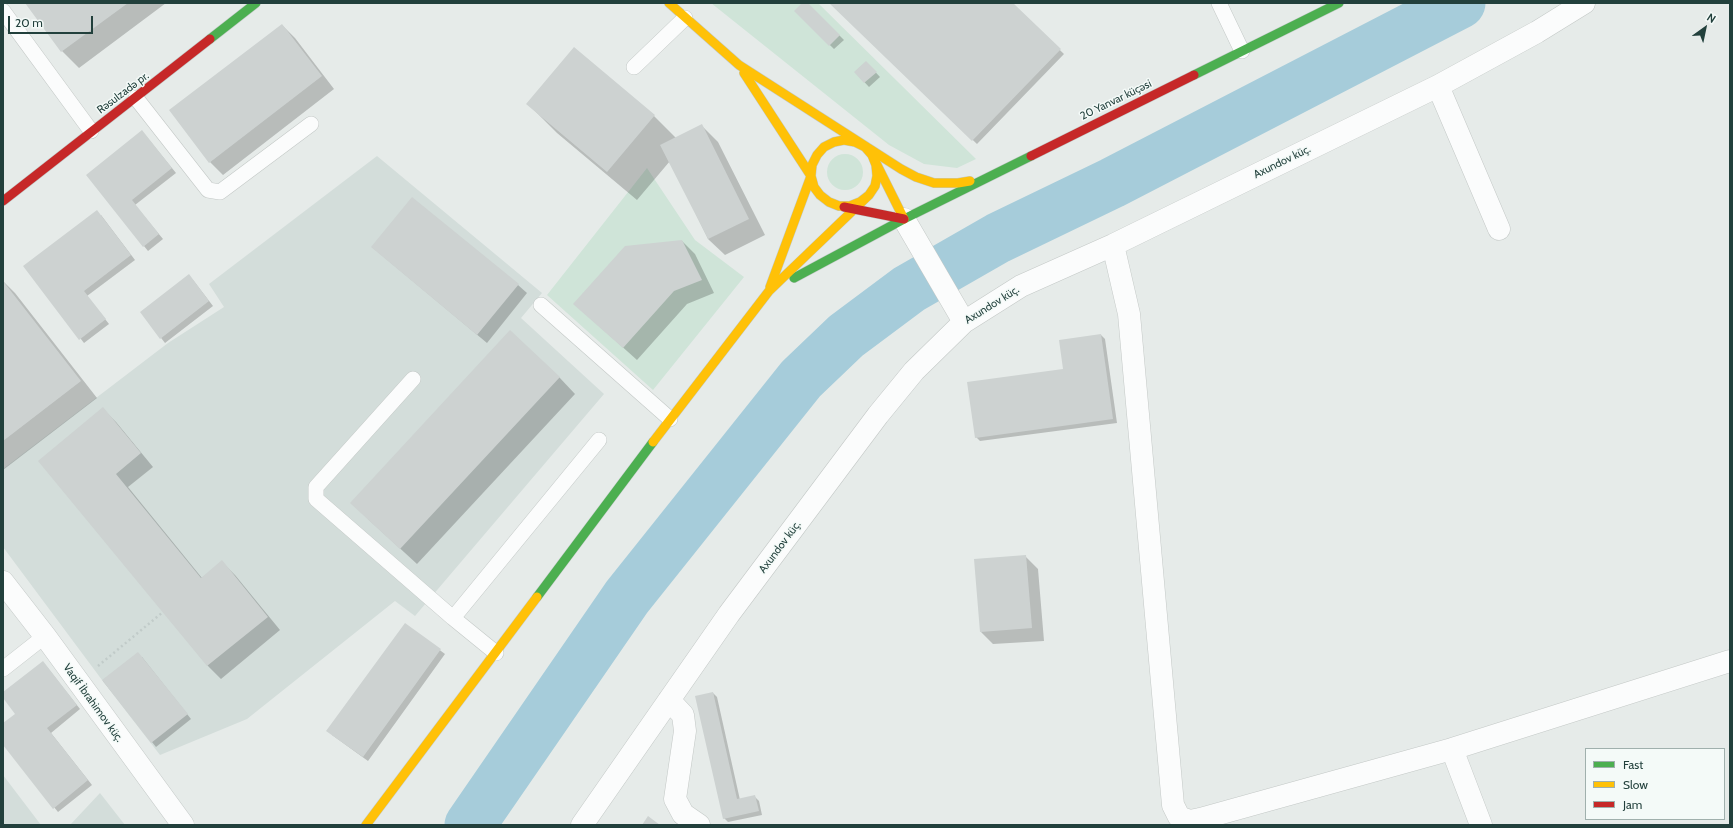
<!DOCTYPE html>
<html>
<head>
<meta charset="utf-8">
<style>
	body { margin:0 }
	#map { position:relative; width:1733px; height:828px; overflow:hidden; background:#e6ebe9; font-family:Cabin,sans-serif }
	canvas { display:block }
	.frame { position:absolute; inset:0; border:4px solid #22403c; pointer-events:none }
	.legend { position:absolute; left:1585px; top:748px; width:140px; height:72px; box-sizing:border-box; background:#f4faf8; border:1px solid #a0b0ad; margin:0; padding:5px 7px; list-style:none; font-size:12px; color:#22403c }
	.legend li { display:flex; align-items:center; gap:8px; height:20px }
	.legend b { width:20px; border:1px solid #a0b0ad }
	.north { position:absolute; left:1685px; top:8px; width:40px; height:40px; -webkit-text-stroke:3px #f4faf8; paint-order:stroke; rotate:33deg; font-size:11px; font-weight:700; line-height:16px; text-align:center; color:#22403c }
	.north::after { content:''; display:block; margin:auto; width:14px; height:18px; background:#22403c; clip-path:polygon(50% 0,100% 100%,50% 72%,0 100%) }
	.scale { position:absolute; left:8px; top:16px; width:85px; height:18px; box-sizing:border-box; border:2px solid #22403c; border-top:0; padding-left:5px; font-size:12px; line-height:14px; white-space:nowrap; color:#22403c; -webkit-text-stroke:3px #f4faf8; paint-order:stroke }
</style>
</head>
<body>
<div id="map">
<canvas width="1733" height="828"></canvas>
<div class="frame"></div>
<ul class="legend">
<li><b style="height:5px;background:#4caf50"></b>Fast</li>
<li><b style="height:5px;background:#ffc107"></b>Slow</li>
<li><b style="height:5px;background:#c62828"></b>Jam</li>
</ul>
<div class="north">N</div>
<div class="scale">20 m</div>
</div>
<script>
const ctx = document.querySelector('canvas').getContext('2d');
ctx.lineJoin = 'round';
function fillPath(path, color) {
  ctx.fillStyle = color;
  ctx.fill(path, 'evenodd');
}
function toPath(rows) {
  const path = new Path2D();
  for (const r of rows) {
    if (r.length === 3) {
      path.moveTo(r[0] + r[2], r[1]);
      path.arc(r[0], r[1], r[2], 0, 2 * Math.PI);
      continue;
    }
    path.moveTo(r[0], r[1]);
    for (let i = 2; i < r.length; i += 2) path.lineTo(r[i], r[i + 1]);
  }
  return path;
}
function stroke(path, color, width, dash) {
  ctx.strokeStyle = color;
  ctx.lineWidth = width;
  ctx.lineCap = dash ? 'butt' : 'round';
  ctx.setLineDash(dash || []);
  ctx.stroke(path);
}
function write(font, color, halo, rows, align = 'center') {
  ctx.font = font + ' Cabin,sans-serif';
  ctx.lineWidth = 3;
  ctx.setLineDash([]);
  ctx.textBaseline = 'middle';
  ctx.strokeStyle = halo;
  ctx.fillStyle = color;
  for (const [text, x, y, turn = 0] of rows) {
    ctx.save();
    ctx.translate(x, y);
    ctx.rotate((+turn || 0) * Math.PI / 180);
    ctx.textAlign = isNaN(turn) ? turn : align;
    if (halo) ctx.strokeText(text, 0, 0);
    ctx.fillText(text, 0, 0);
    ctx.restore();
  }
}
fillPath(toPath([
	[377,156,542,293,521,318,604,394,415,616,395,601,247,719,160,755,102,680,3,547,3,469,168,343,224,307,209,284],
	[3,775,41,825,3,825],
	[100,793,125,825,70,825]
]), '#d3ddda');
fillPath(toPath([
	[711,3,818,3,976,159,957,168,924,164,889,145],
	[845,172,18],
	[647,168,695,240,744,277,653,390,547,295]
]), '#cfe4d8');
fillPath(toPath([
	[26,3,166,3,79,68,62,51],
	[804,3,807,3,844,40,834,49,795,11],
	[830,3,1011,3,1064,54,977,144],
	[282,25,295,38,334,89,223,175,210,162],
	[574,49,654,116,676,138,702,126,718,142,765,235,725,255,708,239,670,161,637,200,557,133,528,104],
	[866,62,880,77,869,87,855,72],
	[146,136,176,173,135,205,163,239,148,251,87,175],
	[101,215,135,260,87,296,109,324,84,343,25,266],
	[682,241,695,254,714,293,687,304,637,360,588,316],
	[372,247,518,285,527,293,487,343],
	[193,280,213,306,165,343,141,312],
	[3,281,15,293,97,398,3,470],
	[1101,335,1105,339,1117,423,980,441,976,437,1064,369],
	[559,377,575,394,417,564,368,519],
	[103,409,116,422,153,467,128,487,202,578,222,562,235,575,280,630,221,679,208,666,40,461],
	[1025,556,1038,569,1044,641,993,644,981,632],
	[405,624,445,654,368,761,332,735],
	[142,657,191,719,156,747,103,681],
	[47,667,80,709,51,733,92,785,58,812,3,744,3,725,17,714,3,696,3,694],
	[713,693,717,697,740,800,755,797,759,801,762,815,728,822,724,818]
]), '#0003');
stroke(toPath([
	[470,825,627,597,801,379,846,336,909,289,998,238,1112,183,1460,3]
]), '#a6ccda', 51);
fillPath(toPath([
	[25,3,128,3,61,52],
	[802,3,808,3,840,35,829,46,794,11],
	[829,3,1013,3,1061,49,972,141],
	[282,24,322,76,209,163,169,110],
	[574,47,655,115,607,172,526,104],
	[866,61,877,72,864,83,854,72],
	[702,124,749,219,708,239,660,145],
	[142,130,172,168,132,200,159,234,143,247,86,175],
	[412,197,519,284,477,335,371,247],
	[97,210,131,255,84,291,106,319,79,340,23,266],
	[682,240,702,280,674,291,623,348,573,304,625,246],
	[189,274,209,301,160,339,140,312],
	[3,281,81,381,3,441],
	[510,330,560,377,400,549,350,503],
	[1101,334,1113,419,975,438,967,382,1063,369,1059,340],
	[103,407,141,453,116,474,201,578,222,560,268,617,207,666,38,461],
	[1026,555,1032,628,980,632,974,559],
	[405,623,441,649,363,757,326,731],
	[138,652,188,714,151,743,102,680],
	[43,661,77,705,47,728,88,780,53,809,3,745,3,723,15,714,3,698,3,692],
	[713,692,737,799,755,795,759,811,723,819,695,696],
	[648,816,660,825,642,825]
]), '#cdd2d1');
const lane = toPath([
	[1219,3,1242,51],
	[3,11,91,131],
	[634,67,685,18],
	[136,98,208,190,220,192,311,124],
	[541,305,670,419],
	[413,379,316,487,316,499,453,618,496,653],
	[453,618,599,440],
	[3,669,45,636]
]);
const street = toPath([
	[1438,86,1499,229],
	[904,219,964,322],
	[1113,245,1129,314,1173,805,1179,817,1190,821,1200,819,1452,749,1730,661],
	[3,582,45,636,183,825],
	[669,700,683,715,685,731,675,799,683,814,699,825],
	[1452,749,1481,825],
	[582,825,729,614,878,415,914,371,964,322,1021,286,1113,245,1438,86,1537,32,1584,3]
]);
const fast = toPath([
	[210,39,256,3],
	[1194,75,1339,3],
	[794,278,904,219,1031,156],
	[537,597,653,442]
]);
const slow = toPath([
	[669,3,739,65,901,169,916,177,934,183,958,183,970,181],
	[744,73,811,176,770,287],
	[872,155,876,165,877,176,875,186,869,195,860,202,850,206,839,206,829,202,820,195,814,187,811,176,812,165,817,155,824,147,834,142,844,140,855,142,865,147,872,155,904,219],
	[653,442,769,291,869,195],
	[366,825,537,597]
]);
const jam = toPath([
	[1031,156,1194,75],
	[3,201,210,39],
	[844,207,904,219]
]);
stroke(lane, '#c3c8c6', 16);
stroke(street, '#c3c8c6', 23);
stroke(fast, '#c1c9c7', 10);
stroke(slow, '#c1c9c7', 10);
stroke(jam, '#c1c9c7', 10);
stroke(toPath([
	[98,666,163,612]
]), '#c1cbc9', 2.5, [2, 3]);
stroke(lane, '#fbfcfc', 15);
stroke(street, '#fbfcfc', 22);
stroke(fast, '#4caf50', 9);
stroke(slow, '#ffc107', 9);
stroke(jam, '#c62828', 9);
write('11px', '#22403c', '#f4faf8', [
	["Rəsulzadə pr.",123,93,-37],
	["20 Yanvar küçəsi",1116,100,-26],
	["Axundov küç.",1282,162,-26],
	["Axundov küç.",992,305,-32],
	["Axundov küç.",780,547,-53],
	["Vaqif İbrahimov küç.",93,703,54]
]);
</script>
</body>
</html>
